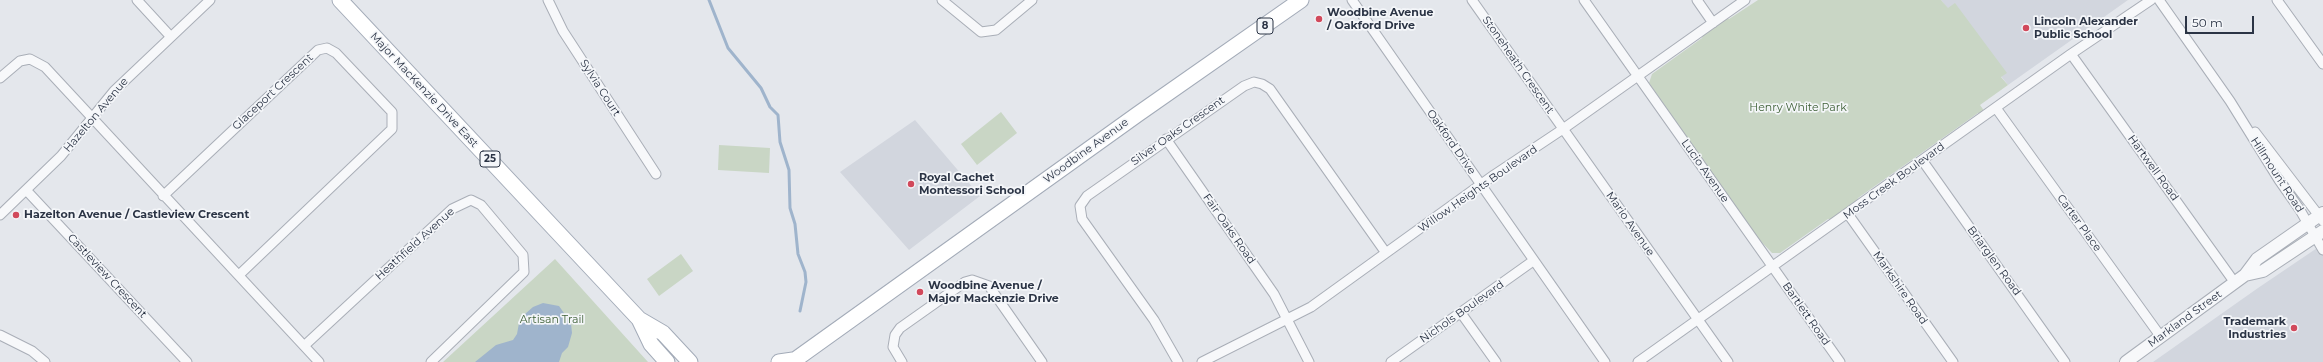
<!DOCTYPE html>
<html>
<head>
<meta charset="utf-8">
<style>
	body { margin:0 }
	#map { position:relative; width:2323px; height:362px; overflow:hidden; background:#e4e7ec; font-family:Montserrat,sans-serif }
	canvas { display:block }
	.scale { position:absolute; left:2185px; top:16px; width:69px; height:18px; box-sizing:border-box; border:2px solid #2b3445; border-top:0; padding-left:5px; font-size:12px; line-height:14px; white-space:nowrap; color:#2b3445; -webkit-text-stroke:3px #f4f6f9; paint-order:stroke }
</style>
</head>
<body>
<div id="map">
<canvas width="2323" height="362"></canvas>
<div class="scale">50 m</div>
</div>
<script>
const ctx = document.querySelector('canvas').getContext('2d');
ctx.lineJoin = 'round';
function fillPath(path, color) {
  ctx.fillStyle = color;
  ctx.fill(path, 'evenodd');
}
function toPath(rows) {
  const path = new Path2D();
  for (const r of rows) {
    path.moveTo(r[0], r[1]);
    for (let i = 2; i < r.length; i += 2) path.lineTo(r[i], r[i + 1]);
  }
  return path;
}
function stroke(path, color, width, dash) {
  ctx.strokeStyle = color;
  ctx.lineWidth = width;
  ctx.lineCap = dash ? 'butt' : 'round';
  ctx.setLineDash(dash || []);
  ctx.stroke(path);
}
function write(font, color, halo, rows, align = 'center') {
  ctx.font = font + ' Montserrat,sans-serif';
  ctx.lineWidth = 3.5;
  ctx.setLineDash([]);
  ctx.textBaseline = 'middle';
  ctx.strokeStyle = halo;
  ctx.fillStyle = color;
  for (const [text, x, y, turn = 0] of rows) {
    ctx.save();
    ctx.translate(x, y);
    ctx.rotate((+turn || 0) * Math.PI / 180);
    ctx.textAlign = isNaN(turn) ? turn : align;
    if (halo) ctx.strokeText(text, 0, 0);
    ctx.fillText(text, 0, 0);
    ctx.restore();
  }
}
fillPath(toPath([
	[1941,0,2128,0,2008,85],
	[915,120,980,196,909,250,840,172],
	[2323,244,2323,362,2153,362,2258,288]
]), '#d2d6de');
fillPath(toPath([
	[1758,0,1941,0,1948,8,1955,3,2007,73,2001,77,2008,85,1980,105,1985,112,1983,113,1978,113,1858,198,1856,203,1834,219,1828,219,1780,253,1772,253,1755,235,1649,83,1652,74,1702,38,1703,35,1725,17,1729,19],
	[1001,112,1017,133,977,165,961,144],
	[719,145,770,148,769,173,718,170],
	[681,254,693,271,659,296,647,279],
	[555,259,648,362,443,362]
]), '#c9d6c5');
fillPath(toPath([
	[543,303,559,306,571,323,572,333,568,347,562,353,559,362,475,362,496,345,513,340,517,334,519,323,525,314,533,307]
]), '#9fb4cc');
stroke(toPath([
	[709,0,728,48,761,88,770,107,778,115,780,142,789,170,790,208,795,224,798,254,805,272,806,282,800,311]
]), '#9fb4cc', 3);
const minor = toPath([
	[137,0,171,37],
	[548,0,563,31,656,174],
	[942,0,981,32,996,30,1032,0],
	[1352,0,1605,362],
	[1472,0,1728,362],
	[1584,0,1840,362],
	[1697,0,1713,23],
	[2159,0,2230,101,2279,180,2300,210,2323,250],
	[2277,0,2323,64],
	[2071,54,2235,283],
	[0,78,20,61,30,59,45,67,319,362],
	[1996,108,2161,337],
	[2255,132,2323,221],
	[1166,139,1274,294,1309,362],
	[1922,160,2065,362],
	[27,191,187,362],
	[163,196,318,50,327,48,336,53,392,112,392,129,239,275],
	[1848,214,1953,362],
	[0,215,61,156,114,91,210,0],
	[1461,313,1496,362],
	[0,335,32,351,45,362],
	[304,346,452,209,471,200,481,205,523,255,524,272,431,362],
	[902,362,893,347,895,335,900,328,965,282,972,280,989,286,1042,362],
	[1178,362,1154,320,1082,219,1080,206,1087,196,1244,86,1254,82,1262,84,1270,89,1386,253],
	[1202,362,1311,307,1494,175,1563,129,1745,0],
	[1391,362,1533,261],
	[1638,362,2071,54,2151,0]
]);
const tertiary = toPath([
	[2245,275,2263,271,2323,231],
	[2126,362,2245,275,2257,259,2323,213]
]);
const primary = toPath([
	[340,0,639,319,651,344,667,362],
	[639,319,663,333,690,362],
	[779,362,793,360],
	[792,362,1138,114,1301,0]
]);
stroke(minor, '#a9aeb7', 11);
stroke(tertiary, '#a9aeb7', 14);
stroke(primary, '#a3abb8', 17);
stroke(minor, '#f7f8fa', 9);
stroke(tertiary, '#f7f8fa', 12);
stroke(primary, '#fff', 15);
for (const [x, y, r, color] of [
	[1319,19,4,"#d1495b"],
	[2026,28,4,"#d1495b"],
	[911,184,4,"#d1495b"],
	[16,215,4,"#d1495b"],
	[920,292,4,"#d1495b"],
	[2294,328,4,"#d1495b"]
]) {
  const dot = new Path2D();
  dot.arc(x, y, r, 0, 2 * Math.PI);
  ctx.fillStyle = color;
  ctx.fill(dot);
  stroke(dot, '#f4f6f9', 1.5);
}
for (const [x, y, w] of [
	[1265,26,16],
	[490,159,20]
]) {
  const box = new Path2D();
  box.roundRect(x - w / 2, y - 8, w, 16, 3);
  ctx.fillStyle = '#f4f6f9';
  ctx.fill(box);
  stroke(box, '#2b3445', 1);
}
write('bold 10px', '#2b3445', null, [
	["8",1265,26],
	["25",490,159]
]);
write('bold 11px', '#2b3445', '#f4f6f9', [
	["Woodbine Avenue",1327,13],
	["/ Oakford Drive",1327,26],
	["Lincoln Alexander",2034,22],
	["Public School",2034,35],
	["Royal Cachet",919,178],
	["Montessori School",919,191],
	["Hazelton Avenue / Castleview Crescent",24,215],
	["Woodbine Avenue /",928,286],
	["Major Mackenzie Drive",928,299],
	["Trademark",2286,322,"right"],
	["Industries",2286,335,"right"]
], 'left');
write('11px', '#2b3445', '#f4f6f9', [
	["Stoneheath Crescent",1518,65,55],
	["Sylvia Court",600,88,57],
	["Major MacKenzie Drive East",424,90,47],
	["Glaceport Crescent",273,92,-43],
	["Hazelton Avenue",96,115,-50],
	["Silver Oaks Crescent",1178,131,-35],
	["Oakford Drive",1451,142,55],
	["Woodbine Avenue",1086,151,-36],
	["Hartwell Road",2153,168,54],
	["Lucio Avenue",1705,171,55],
	["Hillmount Road",2277,175,57],
	["Moss Creek Boulevard",1894,181,-36],
	["Willow Heights Boulevard",1478,189,-35],
	["Carter Place",2079,223,54],
	["Mario Avenue",1630,224,55],
	["Fair Oaks Road",1229,229,55],
	["Heathfield Avenue",415,244,-42],
	["Briarglen Road",1994,261,54],
	["Castleview Crescent",107,276,47],
	["Markshire Road",1900,288,55],
	["Nichols Boulevard",1462,312,-35],
	["Bartlett Road",1806,314,55],
	["Markland Street",2185,319,-36]
]);
write('11px', '#3f6138', '#f4f6f9', [
	["Henry White Park",1798,108],
	["Artisan Trail",552,320]
]);
</script>
</body>
</html>
